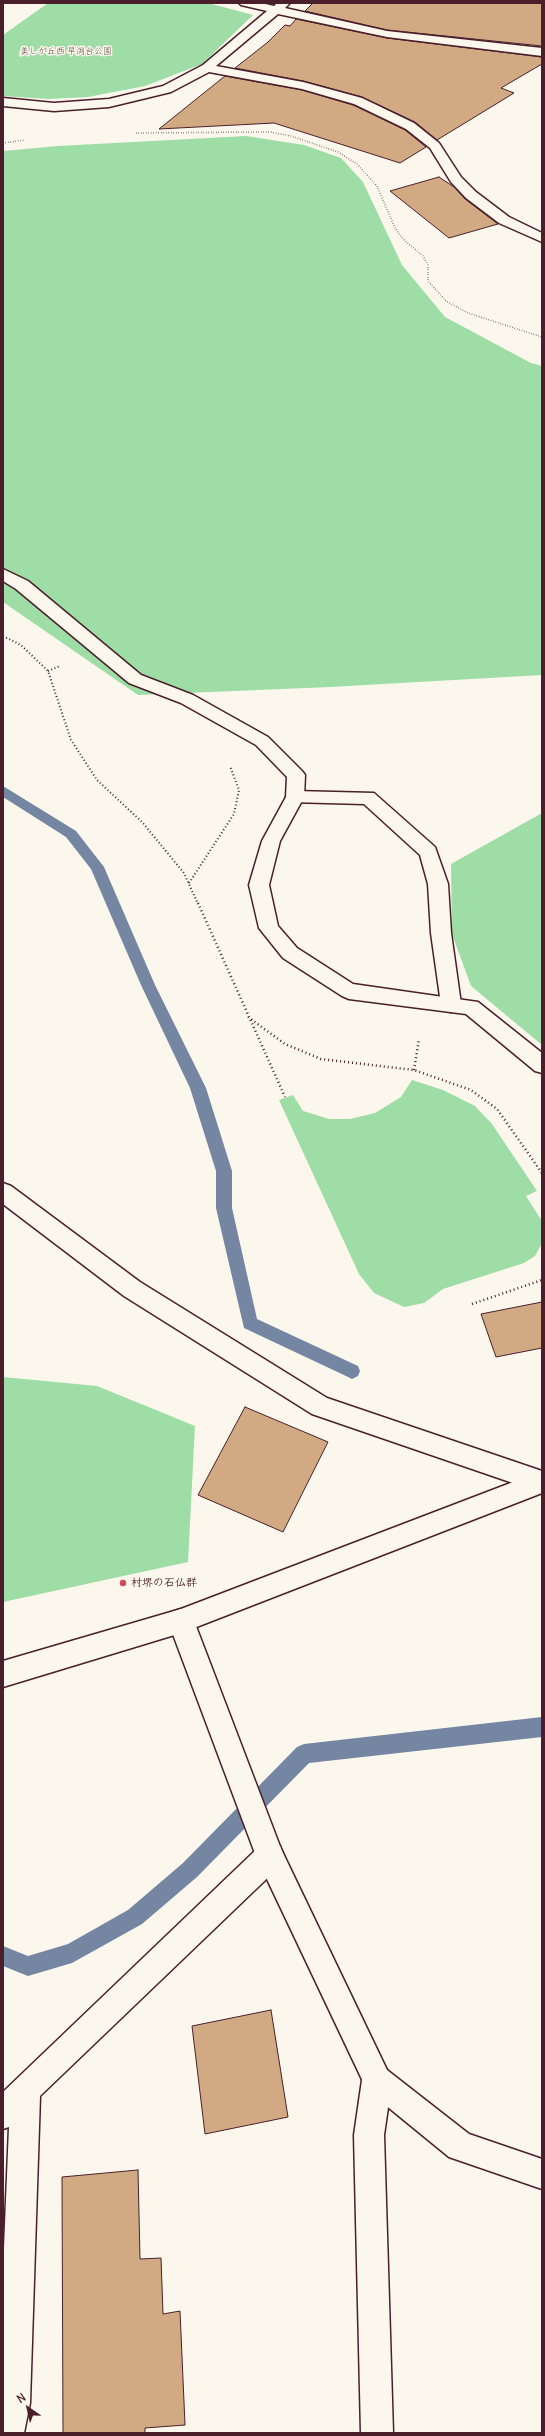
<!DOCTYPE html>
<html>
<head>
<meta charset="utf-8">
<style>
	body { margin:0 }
	#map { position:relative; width:545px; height:2436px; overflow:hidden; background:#fbf7ec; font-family:Delius,sans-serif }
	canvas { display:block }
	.frame { position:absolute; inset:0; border:4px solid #4a1f2b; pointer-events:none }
	.north { position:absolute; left:8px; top:2388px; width:40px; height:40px; -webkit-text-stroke:3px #fbf7ec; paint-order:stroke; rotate:326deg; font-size:11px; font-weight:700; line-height:16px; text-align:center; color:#4a1f2b }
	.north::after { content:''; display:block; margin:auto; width:14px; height:18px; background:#4a1f2b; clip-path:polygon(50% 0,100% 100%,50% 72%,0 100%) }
</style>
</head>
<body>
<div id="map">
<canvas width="545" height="2436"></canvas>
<div class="frame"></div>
<div class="north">N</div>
</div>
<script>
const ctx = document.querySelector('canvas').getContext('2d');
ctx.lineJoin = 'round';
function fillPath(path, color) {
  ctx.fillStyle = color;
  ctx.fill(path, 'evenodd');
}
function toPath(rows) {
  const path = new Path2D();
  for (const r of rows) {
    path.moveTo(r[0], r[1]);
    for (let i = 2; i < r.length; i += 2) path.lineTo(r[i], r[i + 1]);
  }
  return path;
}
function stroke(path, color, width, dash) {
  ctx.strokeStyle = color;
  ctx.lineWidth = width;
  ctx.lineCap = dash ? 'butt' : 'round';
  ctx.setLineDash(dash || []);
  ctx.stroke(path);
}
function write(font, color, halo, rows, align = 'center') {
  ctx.font = font + ' Delius,"Klee One",sans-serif';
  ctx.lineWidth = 3;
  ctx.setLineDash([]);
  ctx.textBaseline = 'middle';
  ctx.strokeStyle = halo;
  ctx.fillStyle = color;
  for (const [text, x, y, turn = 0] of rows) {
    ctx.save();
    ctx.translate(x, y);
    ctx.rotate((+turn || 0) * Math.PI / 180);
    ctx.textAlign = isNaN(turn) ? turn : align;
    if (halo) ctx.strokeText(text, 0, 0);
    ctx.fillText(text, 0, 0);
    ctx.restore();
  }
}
fillPath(toPath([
	[48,3,208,3,253,15,202,64,145,86,88,97,48,99,3,96,3,35],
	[246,136,304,145,341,158,363,182,402,265,445,317,531,363,542,366,542,675,330,687,138,695,3,602,3,151,58,146],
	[542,813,542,1045,471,986,452,934,451,864],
	[412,1080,443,1090,475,1106,492,1124,537,1191,526,1196,542,1221,542,1243,535,1256,524,1263,443,1289,424,1303,404,1307,374,1293,359,1274,279,1100,293,1095,303,1111,329,1119,350,1119,375,1113,401,1097],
	[3,1377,97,1386,195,1426,188,1562,3,1602]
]), '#9edda6');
fillPath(toPath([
	[3,786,76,831,104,867,155,985,206,1088,232,1171,232,1208,257,1319,358,1366,360,1371,358,1376,352,1379,346,1376,244,1328,216,1208,216,1171,190,1088,141,985,91,869,66,837,3,797,3,786],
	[542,1717,542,1737,309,1763,197,1877,142,1924,72,1963,28,1976,3,1966,3,1946,28,1956,68,1944,128,1910,183,1863,297,1747,304,1744,542,1717]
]), '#7486a1');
const building = toPath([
	[313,3,542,3,542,46,387,30,305,11,313,3],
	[296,19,387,38,542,57,542,64,501,88,514,93,437,140,415,122,362,97,303,81,235,68,268,42,285,25,290,26,296,19],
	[225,76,302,90,353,105,405,130,426,147,400,163,274,123,159,129,225,76],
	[439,177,454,187,465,199,498,224,449,238,390,191,439,177],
	[542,1302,542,1348,496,1357,481,1314,542,1302],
	[245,1407,328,1442,283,1532,198,1495,245,1407],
	[271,2010,288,2117,205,2134,192,2026,271,2010],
	[138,2170,140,2259,161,2258,163,2314,180,2311,185,2425,145,2428,145,2433,63,2433,62,2177,138,2170]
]);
fillPath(building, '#d1aa83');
stroke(building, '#4a1f2b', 1);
const lane = toPath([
	[295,791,374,793,435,847,448,884,451,933,461,1004,458,1009,451,1012,444,1009,441,1004,431,933,428,884,420,855,364,804,289,802,286,797,289,792,295,791],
	[3,1183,11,1186,140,1282,327,1398,542,1471,542,1493,312,1414,124,1296,3,1204,3,1183],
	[270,1842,280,1846,284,1856,280,1866,40,2096,30,2403,24,2433,3,2433,3,2272,9,2127,3,2129,3,2092,260,1846,270,1842],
	[377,2065,387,2070,392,2080,384,2135,393,2433,361,2433,354,2135,362,2080,367,2070,377,2065]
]);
const street = toPath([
	[239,3,261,3,274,6,277,3,290,3,285,8,387,31,542,48,542,56,387,37,278,14,216,66,303,82,362,98,414,123,439,143,461,177,476,192,509,217,542,233,542,242,499,223,466,198,451,182,430,148,406,129,354,104,302,89,209,72,171,92,109,107,54,111,3,106,3,98,54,103,109,99,163,86,203,65,267,11,241,5,239,3],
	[3,569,28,581,141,675,193,695,268,737,302,771,305,775,304,797,280,841,269,885,278,926,297,948,353,984,478,1002,542,1053,542,1073,535,1071,466,1014,349,999,342,996,283,958,259,928,249,885,262,841,286,797,287,777,256,745,181,703,129,683,16,589,3,581,3,569],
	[181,1609,190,1612,194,1621,281,1849,387,2070,469,2134,542,2159,542,2189,449,2157,367,2090,256,1856,168,1621,172,1612,181,1609]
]);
const secondary = toPath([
	[542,1471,542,1493,181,1633,3,1687,3,1661,181,1609,542,1471]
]);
stroke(lane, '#4a1f2b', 3);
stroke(street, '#4a1f2b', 3);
stroke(secondary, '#4a1f2b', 3);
stroke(toPath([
	[136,133,270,132,291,136,338,152,357,164,377,186,395,228,403,239,423,256,428,265,428,281,446,301,468,313,542,337],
	[3,143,25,140]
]), '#4a1f2b', 1.5, [0.5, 2]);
stroke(toPath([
	[3,636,21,645,48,671,71,740,97,780,142,822,184,873,198,904],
	[48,671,60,666],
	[189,883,234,814,239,790,230,766]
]), '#4a1f2b', 2, [1, 2.5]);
stroke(toPath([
	[198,903,285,1097],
	[248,1017,285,1044,321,1059,414,1070,471,1090,497,1109,542,1173],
	[414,1070,419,1039],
	[472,1304,542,1280]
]), '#4a1f2b', 2.5, [1, 3]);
fillPath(lane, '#fbf7ec');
fillPath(street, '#fbf7ec');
fillPath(secondary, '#fbf7ec');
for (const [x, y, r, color] of [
	[123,1583,4,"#d1495b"]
]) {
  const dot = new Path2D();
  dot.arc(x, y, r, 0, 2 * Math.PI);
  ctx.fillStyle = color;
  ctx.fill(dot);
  stroke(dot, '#fbf7ec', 1.5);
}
write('9px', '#5f4e4a', '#fbf7ec', [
	["美しが丘西 早渕台公園",66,51]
]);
write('bold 11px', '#4a1f2b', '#fbf7ec', [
	["村堺の石仏群",131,1583]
], 'left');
</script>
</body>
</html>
